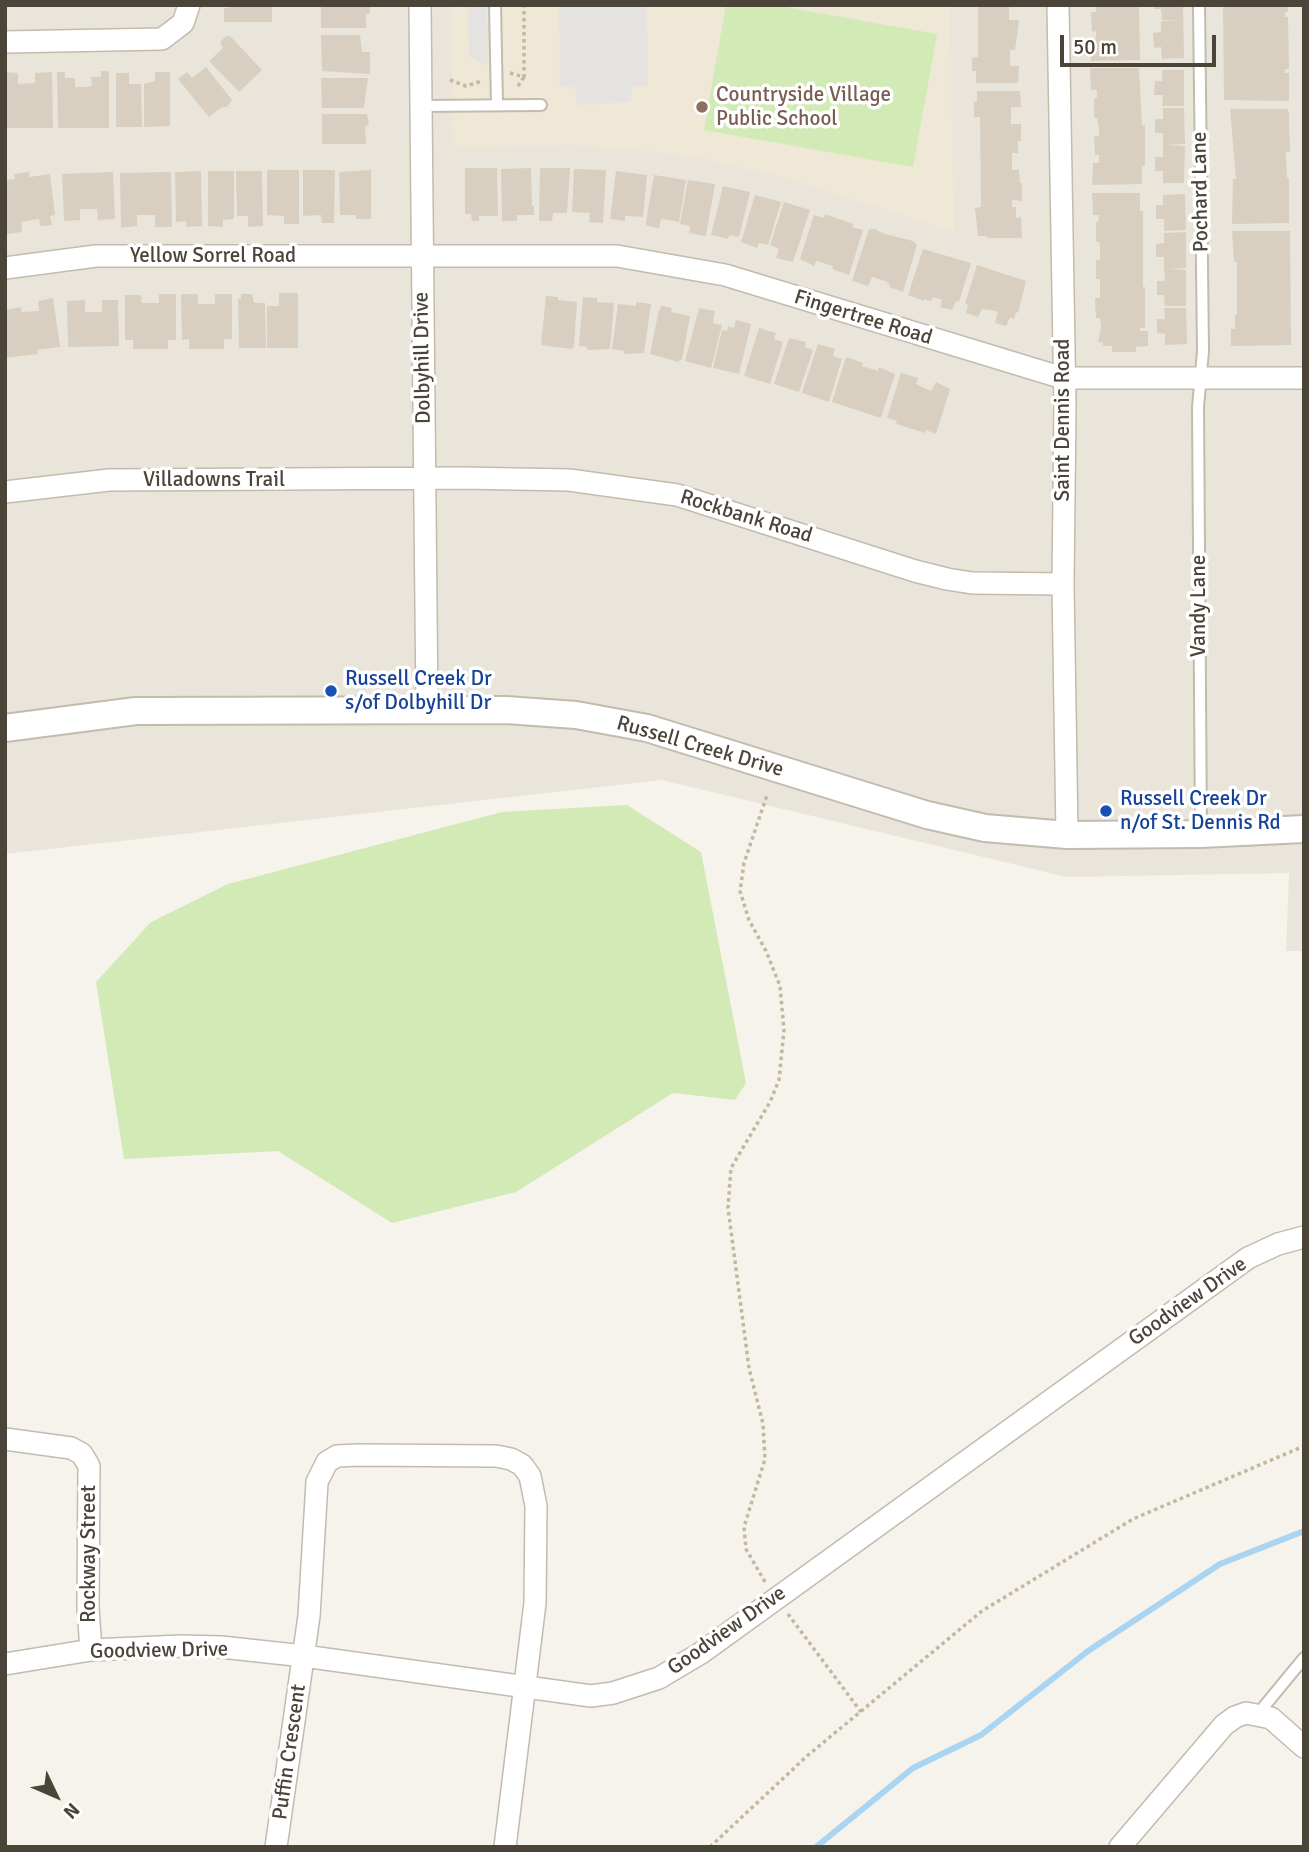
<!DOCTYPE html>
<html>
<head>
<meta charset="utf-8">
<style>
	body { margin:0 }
	#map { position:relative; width:1309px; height:1852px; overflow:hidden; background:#f6f3ec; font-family:Signika,sans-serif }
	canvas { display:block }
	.frame { position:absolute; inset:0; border:7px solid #4b4439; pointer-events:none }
	.north { position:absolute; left:21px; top:1761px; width:70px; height:70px; -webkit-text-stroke:5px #fff; paint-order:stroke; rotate:134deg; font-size:19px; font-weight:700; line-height:28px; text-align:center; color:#4b4439 }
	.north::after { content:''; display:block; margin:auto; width:24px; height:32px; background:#4b4439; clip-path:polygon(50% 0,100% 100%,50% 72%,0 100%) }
	.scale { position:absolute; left:1060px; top:35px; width:156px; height:32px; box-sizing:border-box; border:4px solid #4b4439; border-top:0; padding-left:9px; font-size:21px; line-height:24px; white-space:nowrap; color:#4b4439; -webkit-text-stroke:5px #fff; paint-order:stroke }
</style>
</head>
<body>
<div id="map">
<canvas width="1309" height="1852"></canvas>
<div class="frame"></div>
<div class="north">N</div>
<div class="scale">50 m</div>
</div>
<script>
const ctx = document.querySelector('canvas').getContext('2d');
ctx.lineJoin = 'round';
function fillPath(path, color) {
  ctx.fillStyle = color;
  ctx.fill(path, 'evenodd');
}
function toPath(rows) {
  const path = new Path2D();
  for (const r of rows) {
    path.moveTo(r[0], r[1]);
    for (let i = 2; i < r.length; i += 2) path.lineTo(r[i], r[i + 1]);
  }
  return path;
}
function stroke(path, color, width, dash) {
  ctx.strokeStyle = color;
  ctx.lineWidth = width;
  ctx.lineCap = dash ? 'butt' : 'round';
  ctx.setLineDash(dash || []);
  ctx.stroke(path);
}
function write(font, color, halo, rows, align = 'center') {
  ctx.font = font + ' Signika,sans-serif';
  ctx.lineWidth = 7;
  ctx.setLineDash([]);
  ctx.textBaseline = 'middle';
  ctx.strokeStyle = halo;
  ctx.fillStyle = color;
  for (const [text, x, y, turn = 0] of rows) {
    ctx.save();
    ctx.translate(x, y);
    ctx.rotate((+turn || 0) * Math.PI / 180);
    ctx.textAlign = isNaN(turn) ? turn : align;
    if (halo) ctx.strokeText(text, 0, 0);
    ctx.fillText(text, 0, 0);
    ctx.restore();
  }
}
fillPath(toPath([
	[5,5,1304,5,1304,951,1286,951,1289,873,1067,877,662,780,5,854]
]), '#eae5da');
fillPath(toPath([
	[451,5,950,5,954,232,791,179,693,157,655,152,576,145,453,147]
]), '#efe8d6');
fillPath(toPath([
	[726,5,774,5,937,34,913,167,704,130],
	[627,805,701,852,746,1083,735,1100,673,1093,516,1192,392,1223,278,1151,124,1159,96,982,151,922,228,884,502,812]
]), '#d2eab5');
fillPath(toPath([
	[468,5,487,5,488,66,469,56],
	[559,5,647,5,648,86,632,86,631,102,577,105,575,87,560,87]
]), '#e5e3e0');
stroke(toPath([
	[816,1847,913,1768,981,1735,1088,1651,1220,1564,1304,1531]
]), '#a9d4f2', 6);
fillPath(toPath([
	[229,5,272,5,272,22,224,22,224,8,229,8],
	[321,5,370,5,370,14,366,14,366,28,321,28],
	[978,5,1009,5,1009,20,1019,20,1015,50,1010,50,1010,66,1019,66,1018,83,976,83,976,71,972,71,972,58,978,57],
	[1096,5,1139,5,1140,60,1091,61,1090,39,1096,39,1096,31,1092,32,1091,12,1096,12],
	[1154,5,1183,5,1184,58,1162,59,1161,47,1154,48,1153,33,1161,32,1161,21,1179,21,1162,20,1161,9,1154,9],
	[1223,5,1288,5,1288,12,1285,13,1285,17,1288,17,1289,69,1285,69,1285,73,1289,73,1289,101,1224,100],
	[321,35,360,35,362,52,370,52,370,74,322,71],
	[226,36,230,36,262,70,239,92,209,61,223,48,220,42],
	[206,67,232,100,227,107,222,107,209,117,178,79,187,72,192,78],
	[1090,68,1139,68,1142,125,1145,125,1145,166,1142,166,1142,184,1092,185,1093,163,1099,163,1099,155,1095,155,1094,136,1099,136,1099,128,1097,118,1094,118,1094,98,1097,98,1097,90,1091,90],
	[1162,70,1184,70,1184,106,1162,106,1163,95,1154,95,1155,81,1162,81],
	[101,71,109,71,109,128,58,128,57,72,65,72,65,78,75,78,75,87,83,87,92,86,91,77,101,77],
	[5,72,18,73,18,84,35,83,35,73,52,72,53,128,5,128],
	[155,72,170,72,170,126,144,127,144,84,155,81],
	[116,73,129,73,129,84,141,84,142,127,116,127],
	[321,78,368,78,364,108,322,108],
	[977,91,1020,91,1021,107,1011,107,1011,124,1021,124,1021,141,1018,141,1018,153,1012,153,1012,170,1019,170,1020,183,1022,183,1022,201,1012,200,1012,207,1016,207,1016,218,1021,217,1022,238,987,238,987,236,978,236,975,208,981,207,980,117,974,117,974,102,977,102],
	[1163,108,1184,108,1185,144,1163,145,1163,133,1155,133,1155,119,1163,119],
	[1230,109,1287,109,1289,112,1289,121,1287,121,1289,122,1290,152,1286,152,1287,178,1289,178,1289,223,1232,224,1233,179,1236,179],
	[322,114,367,114,369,124,365,127,366,144,322,144],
	[1163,145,1185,146,1184,183,1163,183,1163,171,1155,171,1155,157,1163,157],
	[465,168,497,168,498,216,479,216,479,221,472,221,471,214,465,214],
	[531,168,532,206,534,206,534,215,517,215,517,221,502,221,501,169],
	[540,168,570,168,567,213,553,213,552,221,539,221],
	[574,169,606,170,603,223,589,222,590,213,572,212],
	[267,170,299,170,299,224,284,224,284,216,267,215],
	[303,170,335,170,334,223,322,223,321,215,303,216],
	[371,170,371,219,356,219,356,215,340,215,339,172],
	[201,171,202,226,186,227,186,221,176,222,175,172],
	[208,171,234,171,234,219,223,220,223,227,208,226],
	[236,171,262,171,263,226,248,227,248,216,237,216],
	[616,171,647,175,643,217,625,216,625,221,610,219],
	[29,172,29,177,50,174,55,215,50,216,52,225,40,226,39,219,21,222,22,232,7,234,5,180,15,179,14,174],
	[113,172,115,219,98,220,97,209,80,209,80,220,64,221,62,174],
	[171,172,172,227,155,227,155,215,137,215,137,226,121,228,120,173],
	[654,175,686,180,679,222,661,219,659,228,647,226,646,222],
	[688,180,715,184,706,236,689,233,690,226,680,224],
	[723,186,750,192,739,237,729,235,728,239,711,235],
	[1092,193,1140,193,1140,211,1143,211,1143,287,1145,287,1145,328,1140,328,1140,331,1148,331,1148,346,1136,347,1136,352,1112,352,1112,346,1103,346,1103,342,1098,342,1101,328,1100,318,1096,318,1095,298,1100,298,1100,279,1096,279,1096,260,1100,260,1100,246,1099,242,1096,242,1096,222,1098,222,1099,215,1093,215],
	[1185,194,1186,230,1164,231,1164,219,1156,219,1156,205,1163,205,1163,195],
	[755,195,781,202,768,245,759,243,757,248,741,242],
	[784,202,810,210,793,262,776,258,779,249,770,245],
	[825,214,853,224,852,227,863,230,849,275,832,269,833,266,816,261,814,266,800,259,814,215,824,218],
	[869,229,875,229,882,233,913,241,917,245,903,292,889,287,890,284,887,284,888,282,872,277,868,286,852,281],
	[1232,231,1290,231,1291,345,1231,346,1231,329,1235,329,1235,315,1237,315,1237,262,1234,262],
	[1186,232,1186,268,1169,269,1186,270,1186,306,1165,306,1164,295,1157,295,1157,281,1165,281,1164,269,1164,257,1156,257,1156,244,1164,243,1164,233],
	[923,249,971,263,959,302,956,301,952,310,940,307,942,300,933,297,931,301,924,299,924,301,908,295],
	[977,265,1026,281,1018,313,1016,312,1014,319,1010,318,1006,326,995,323,998,312,991,310,982,309,978,317,966,313,968,305,965,304],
	[279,293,298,293,298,348,267,348,267,306,279,306],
	[159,294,176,294,176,340,168,340,168,349,133,349,133,340,125,340,125,295,141,295,142,303,159,303],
	[181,294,198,294,198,304,215,304,215,294,232,294,232,339,224,339,224,349,189,349,189,339,182,340],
	[241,294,252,294,254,303,265,303,266,348,239,348,238,299,241,299],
	[546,296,558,297,558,300,577,302,574,346,572,349,541,345],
	[583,297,597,298,597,302,614,303,610,349,587,350,587,347,579,346],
	[53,298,60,347,37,350,38,354,5,358,5,310,21,307,22,312,39,311,38,301],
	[85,300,85,312,102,312,102,300,118,300,119,346,68,347,67,301],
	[636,302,651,304,644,353,624,354,625,351,612,349,618,304,636,306],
	[661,306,672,308,671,312,690,316,682,360,679,359,679,362,650,354,659,310,660,310],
	[699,308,715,311,713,323,722,325,711,368,685,361],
	[1164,308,1186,308,1187,344,1165,345,1165,334,1157,333,1157,319,1165,319],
	[736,320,751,324,739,374,713,368,722,330,727,331,728,326,734,328],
	[759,328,776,333,774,339,783,342,770,384,744,376],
	[789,338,806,342,805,347,813,350,799,392,774,384],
	[818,344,835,349,833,356,842,359,829,402,802,393],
	[846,357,863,363,862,366,878,371,879,367,895,374,881,418,832,402],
	[901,373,918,378,916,384,931,391,936,382,950,389,936,434,926,430,925,433,896,424,897,421,887,418]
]), '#d8cfc1');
const service = toPath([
	[495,5,497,105],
	[1199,5,1203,351,1198,407,1201,834],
	[421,106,541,105],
	[1257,1715,1304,1658]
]);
const minor = toPath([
	[420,5,427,710],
	[1058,5,1065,406,1063,584,1067,835],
	[5,42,162,39,183,23,189,5],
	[5,268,96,256,617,256,725,275,1063,378,1304,378],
	[5,492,109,480,461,478,569,480,677,495,915,571,947,579,972,583,1063,584],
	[5,1439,71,1448,82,1454,89,1466,88,1608,91,1650],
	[5,1664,91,1650,181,1646,221,1647,304,1656,591,1696,613,1693,659,1678,701,1653,1248,1258,1278,1244,1304,1237],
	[276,1847,309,1616,317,1482,327,1462,337,1456,359,1455,496,1456,511,1459,522,1465,530,1476,536,1506,535,1603,505,1847],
	[1120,1847,1224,1725,1235,1717,1246,1713,1271,1718,1304,1747]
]);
const tertiary = toPath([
	[5,728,136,711,506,710,576,715,647,728,927,815,985,828,1067,835,1201,834,1304,829]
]);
stroke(service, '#c2bbae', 14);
stroke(minor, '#c2bbae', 24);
stroke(tertiary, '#c2bbae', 30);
stroke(toPath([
	[510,73,524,77,524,5],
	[450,80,466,86,482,81],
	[518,86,524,77],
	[765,1582,746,1549,744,1527,765,1459,763,1424,749,1368,728,1208,731,1168,770,1102,779,1080,784,1030,780,986,766,951,749,920,740,891,744,863,767,795],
	[788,1614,861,1712],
	[710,1847,807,1756,982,1611,1133,1519,1304,1446]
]), '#c4b79f', 3.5, [3.5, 3.5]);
stroke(service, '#fff', 10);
stroke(minor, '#fff', 21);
stroke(tertiary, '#fff', 26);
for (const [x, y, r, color] of [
	[702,107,7,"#8d6e63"],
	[331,691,7,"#1a4fb4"],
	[1106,811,7,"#1a4fb4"]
]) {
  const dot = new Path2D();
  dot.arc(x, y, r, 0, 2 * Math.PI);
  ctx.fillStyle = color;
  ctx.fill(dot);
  stroke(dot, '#fff', 2.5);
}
write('21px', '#785e54', '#fff', [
	["Countryside Village",716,95],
	["Public School",716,119]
], 'left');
write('21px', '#4b4439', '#fff', [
	["Pochard Lane",1201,192,-91],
	["Yellow Sorrel Road",213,256],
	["Fingertree Road",863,318,17],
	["Dolbyhill Drive",423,358,-91],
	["Saint Dennis Road",1063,420,-90],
	["Villadowns Trail",214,480],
	["Rockbank Road",746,517,17],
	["Vandy Lane",1199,606,-90],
	["Russell Creek Drive",700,747,16],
	["Goodview Drive",1188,1302,-35],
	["Rockway Street",89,1554,-90],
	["Goodview Drive",727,1631,-35],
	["Goodview Drive",159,1651,-1],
	["Puffin Crescent",290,1752,-82]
]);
write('21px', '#164399', '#fff', [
	["Russell Creek Dr",345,679],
	["s/of Dolbyhill Dr",345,703],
	["Russell Creek Dr",1120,799],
	["n/of St. Dennis Rd",1120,823]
], 'left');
</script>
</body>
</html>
